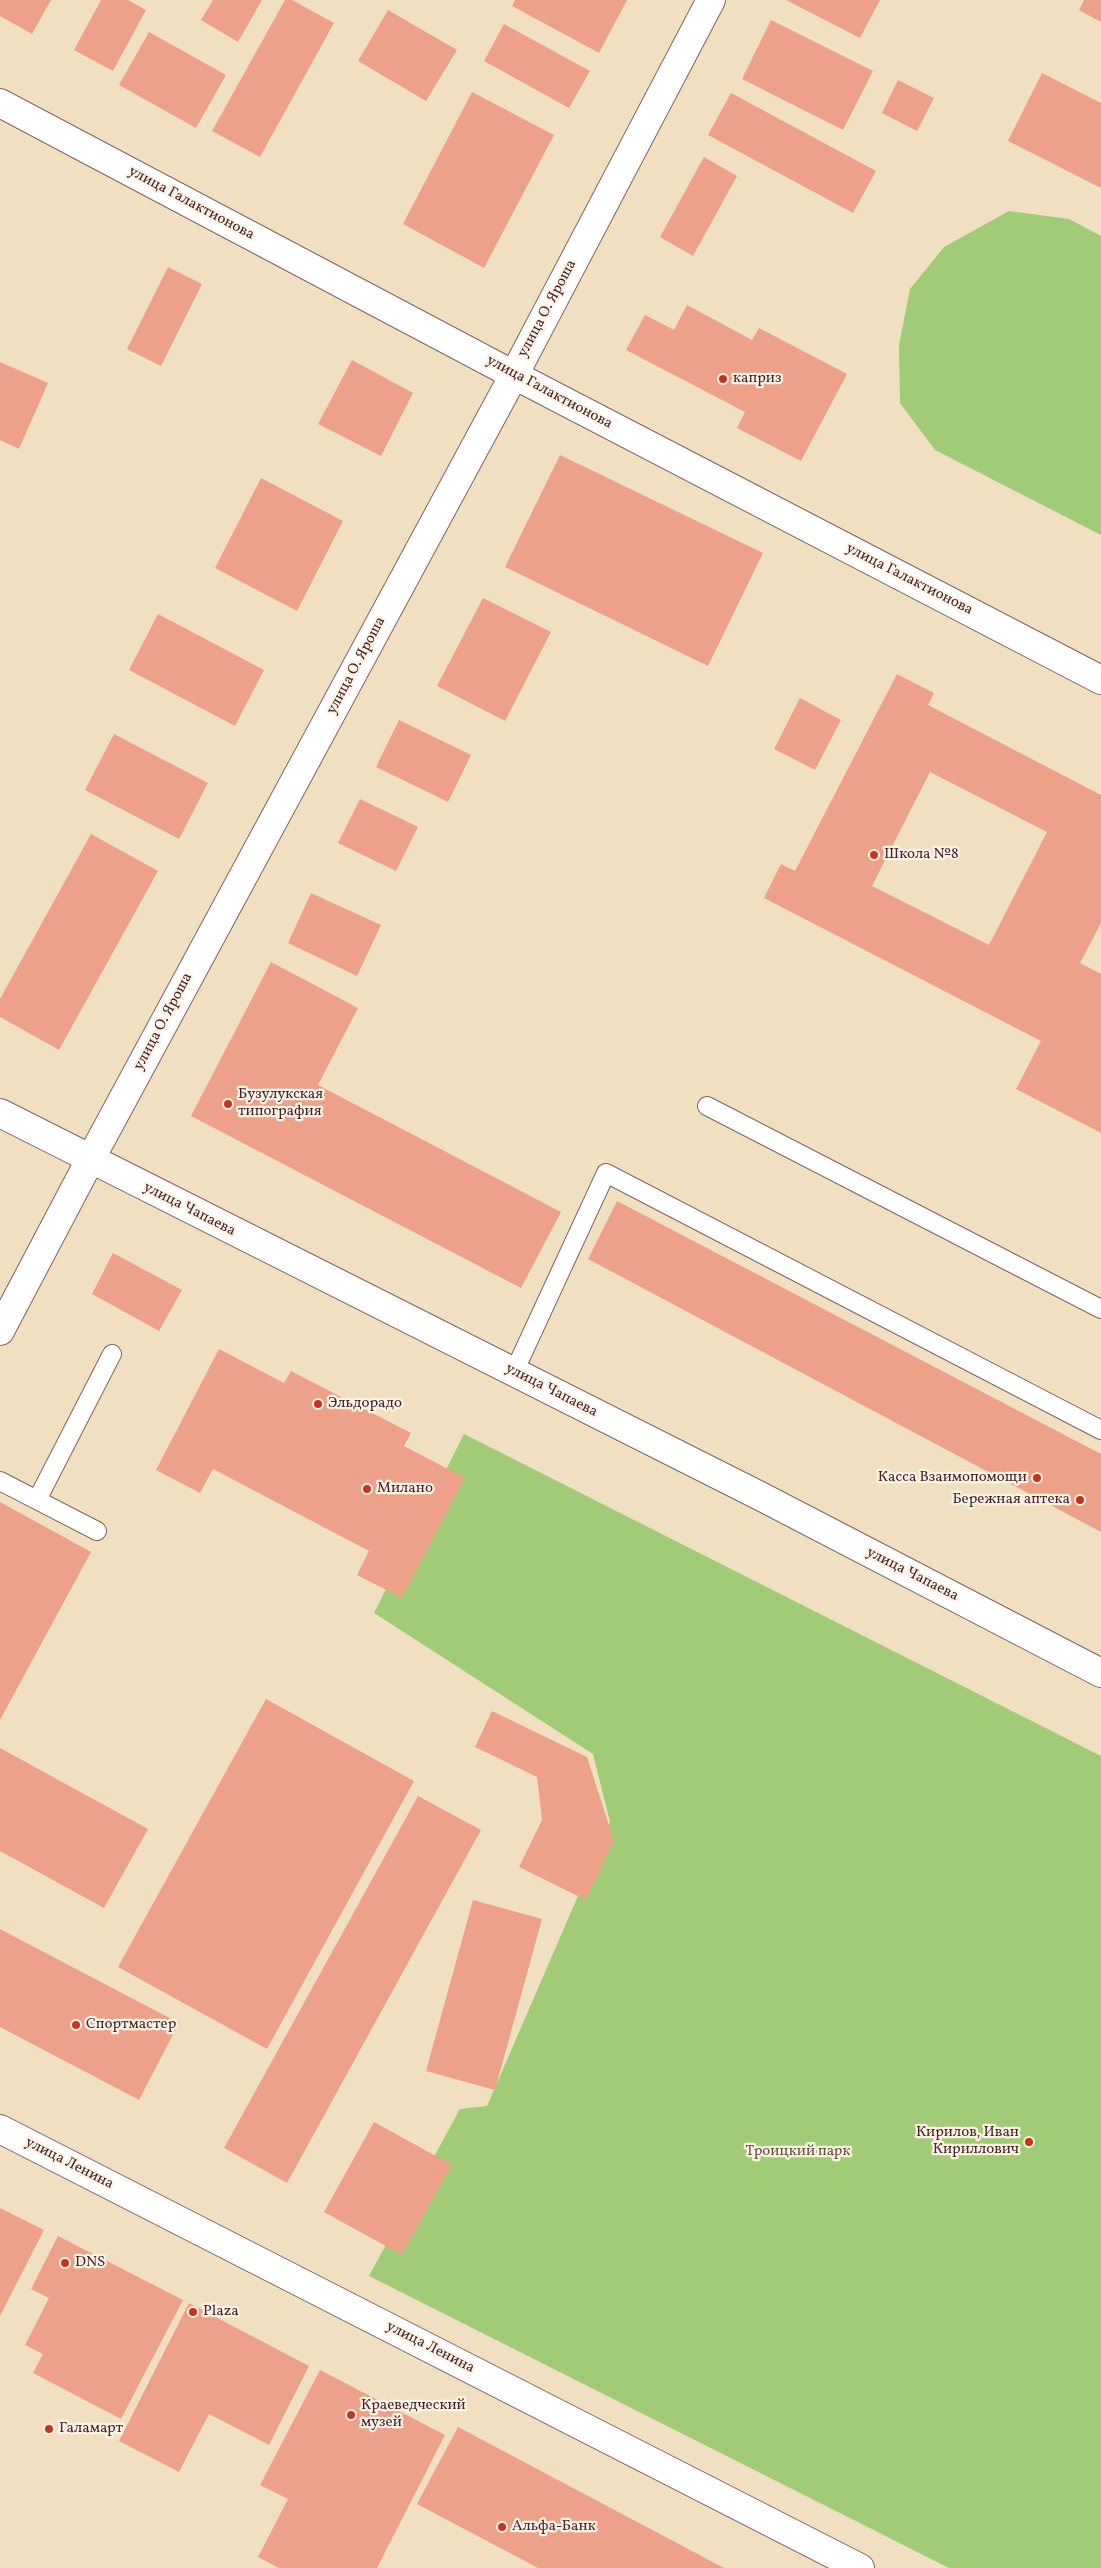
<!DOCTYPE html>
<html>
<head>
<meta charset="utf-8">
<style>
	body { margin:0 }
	canvas { display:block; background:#f0e0c1 }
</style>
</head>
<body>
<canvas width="1101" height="2568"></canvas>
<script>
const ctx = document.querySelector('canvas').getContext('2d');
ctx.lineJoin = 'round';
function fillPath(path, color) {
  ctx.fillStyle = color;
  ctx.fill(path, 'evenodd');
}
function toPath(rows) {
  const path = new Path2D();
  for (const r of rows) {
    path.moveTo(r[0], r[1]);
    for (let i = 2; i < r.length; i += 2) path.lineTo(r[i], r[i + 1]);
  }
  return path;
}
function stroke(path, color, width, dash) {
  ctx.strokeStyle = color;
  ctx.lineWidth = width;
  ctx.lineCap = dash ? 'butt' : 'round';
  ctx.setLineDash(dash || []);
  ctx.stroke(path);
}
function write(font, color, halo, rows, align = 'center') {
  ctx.font = font + ' Vollkorn,serif';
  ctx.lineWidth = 4.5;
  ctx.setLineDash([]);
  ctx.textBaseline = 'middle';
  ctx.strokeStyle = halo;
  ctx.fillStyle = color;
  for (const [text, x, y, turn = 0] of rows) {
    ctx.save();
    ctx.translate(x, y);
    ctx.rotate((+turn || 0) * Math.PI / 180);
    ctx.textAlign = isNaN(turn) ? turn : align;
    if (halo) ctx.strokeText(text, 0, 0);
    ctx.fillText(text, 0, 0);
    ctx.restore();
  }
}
fillPath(toPath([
	[1009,211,1069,219,1101,236,1101,535,935,450,900,403,899,345,910,289,944,247],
	[464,1434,1101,1756,1101,2568,949,2568,369,2276,460,2109,487,2106,610,1822,593,1754,374,1613]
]), '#a1cb77');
fillPath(toPath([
	[0,0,51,0,32,34,0,16],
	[101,0,128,0,146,10,113,71,74,50],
	[213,0,262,0,238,42,201,20],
	[285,0,292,0,334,23,260,157,212,131],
	[515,0,627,0,599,53,512,6],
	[786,0,880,0,860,38],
	[1084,0,1101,0,1101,22,1079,10],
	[388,10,457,50,426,101,358,61],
	[771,20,873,71,843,130,742,79],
	[504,24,590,71,569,108,484,61],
	[149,32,226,75,196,128,119,85],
	[1042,73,1101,103,1101,188,1008,141],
	[898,80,934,98,917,131,882,113],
	[472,92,554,135,484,268,403,224],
	[731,93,876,171,853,213,708,135],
	[704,157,737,176,693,256,660,237],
	[168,267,202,284,161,366,127,349],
	[687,305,752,340,759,328,847,374,801,461,737,428,745,412,626,350,645,315,674,330],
	[352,360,413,393,381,456,318,424],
	[0,362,48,383,19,449,0,440],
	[560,455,763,553,708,666,505,567],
	[261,478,343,521,297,611,215,568],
	[483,598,551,632,505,721,437,686],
	[158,614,264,670,235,726,129,670],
	[897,674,934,693,928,705,1101,795,1101,923,1080,963,1101,974,1101,1133,1016,1089,1041,1041,764,898,781,864,795,871],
	[930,772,1047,832,989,945,872,886],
	[800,698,841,720,815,770,774,749],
	[399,720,471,755,448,802,376,767],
	[114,734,208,783,179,839,85,790],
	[360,799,418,827,396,871,338,843],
	[91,834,158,871,59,1050,0,1017,0,999],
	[311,893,381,925,357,976,288,943],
	[271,962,358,1008,318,1085,561,1212,521,1288,191,1116],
	[617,1201,1101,1454,1101,1532,588,1259],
	[113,1253,182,1290,159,1331,92,1294],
	[219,1349,284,1383,291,1371,411,1433,404,1446,465,1478,402,1598,357,1575,369,1551,213,1469,200,1493,156,1470],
	[0,1502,91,1552,0,1720],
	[266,1699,414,1781,267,2049,118,1967],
	[492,1711,587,1757,614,1841,586,1900,519,1867,542,1820,537,1777,475,1747],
	[0,1748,148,1829,104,1908,0,1851],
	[418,1796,481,1830,287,2183,224,2148],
	[473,1900,542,1919,495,2090,426,2071],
	[0,1929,179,2023,139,2100,0,2027],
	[374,2122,452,2165,402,2255,324,2212],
	[0,2208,44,2230,0,2316],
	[58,2236,183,2300,121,2419,33,2373,43,2354,25,2345,49,2298,31,2289],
	[189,2303,309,2366,269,2445,209,2414,179,2472,119,2441],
	[320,2370,445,2435,377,2568,279,2568,258,2557,288,2499,260,2485],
	[458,2427,724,2568,538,2568,417,2504]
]), '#eda188');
const lane = toPath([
	[707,1106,1101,1309],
	[514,1372,606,1173,1101,1430],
	[0,1481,97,1531],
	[37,1500,112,1354]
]);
const street = toPath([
	[0,103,514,375,1101,680],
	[0,2129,860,2568]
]);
const secondary = toPath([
	[0,1113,762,1497,1101,1673],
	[0,1331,90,1160,514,375,711,0]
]);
stroke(lane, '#846360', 20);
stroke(street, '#846360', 30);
stroke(secondary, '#846360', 30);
stroke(lane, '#fff', 18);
stroke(street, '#fff', 28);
stroke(secondary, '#fff', 28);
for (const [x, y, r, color] of [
	[723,379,5,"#c8321e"],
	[874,855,5,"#c8321e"],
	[228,1104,5,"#c8321e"],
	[318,1404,5,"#c8321e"],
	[1037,1478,5,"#c8321e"],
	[367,1489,5,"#c8321e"],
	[1080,1500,5,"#c8321e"],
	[76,2025,5,"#c8321e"],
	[1029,2142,5,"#c8321e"],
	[65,2263,5,"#c8321e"],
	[193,2312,5,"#c8321e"],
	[351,2415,5,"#c8321e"],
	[49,2429,5,"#c8321e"],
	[502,2527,5,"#c8321e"]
]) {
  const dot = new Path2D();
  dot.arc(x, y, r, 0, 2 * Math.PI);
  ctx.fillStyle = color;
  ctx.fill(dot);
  stroke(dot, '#fcf5e5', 2);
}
write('15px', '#4a1f2b', '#fcf5e5', [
	["улица Галактионова",191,204,28],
	["улица О. Яроша",548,309,-62],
	["улица Галактионова",549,393,28],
	["улица Галактионова",909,580,27],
	["улица О. Яроша",357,666,-62],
	["улица О. Яроша",164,1022,-62],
	["улица Чапаева",189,1210,27],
	["улица Чапаева",551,1391,27],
	["улица Чапаева",912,1575,27],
	["улица Ленина",69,2164,27],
	["улица Ленина",430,2348,27]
]);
write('15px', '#4a1f2b', '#fcf5e5', [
	["каприз",733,379],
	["Школа №8",884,855],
	["Бузулукская",238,1095],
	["типография",238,1112],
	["Эльдорадо",328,1404],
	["Касса Взаимопомощи",1027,1478,"right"],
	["Милано",377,1489],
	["Бережная аптека",1070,1500,"right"],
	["Спортмастер",86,2025],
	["Кирилов, Иван",1019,2133,"right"],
	["Кириллович",1019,2150,"right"],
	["DNS",75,2263],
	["Plaza",203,2312],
	["Краеведческий",361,2406],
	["музей",361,2423],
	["Галамарт",59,2429],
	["Альфа-Банк",512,2527]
], 'left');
write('15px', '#645342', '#fcf5e5', [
	["Троицкий парк",798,2152]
]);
</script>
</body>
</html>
